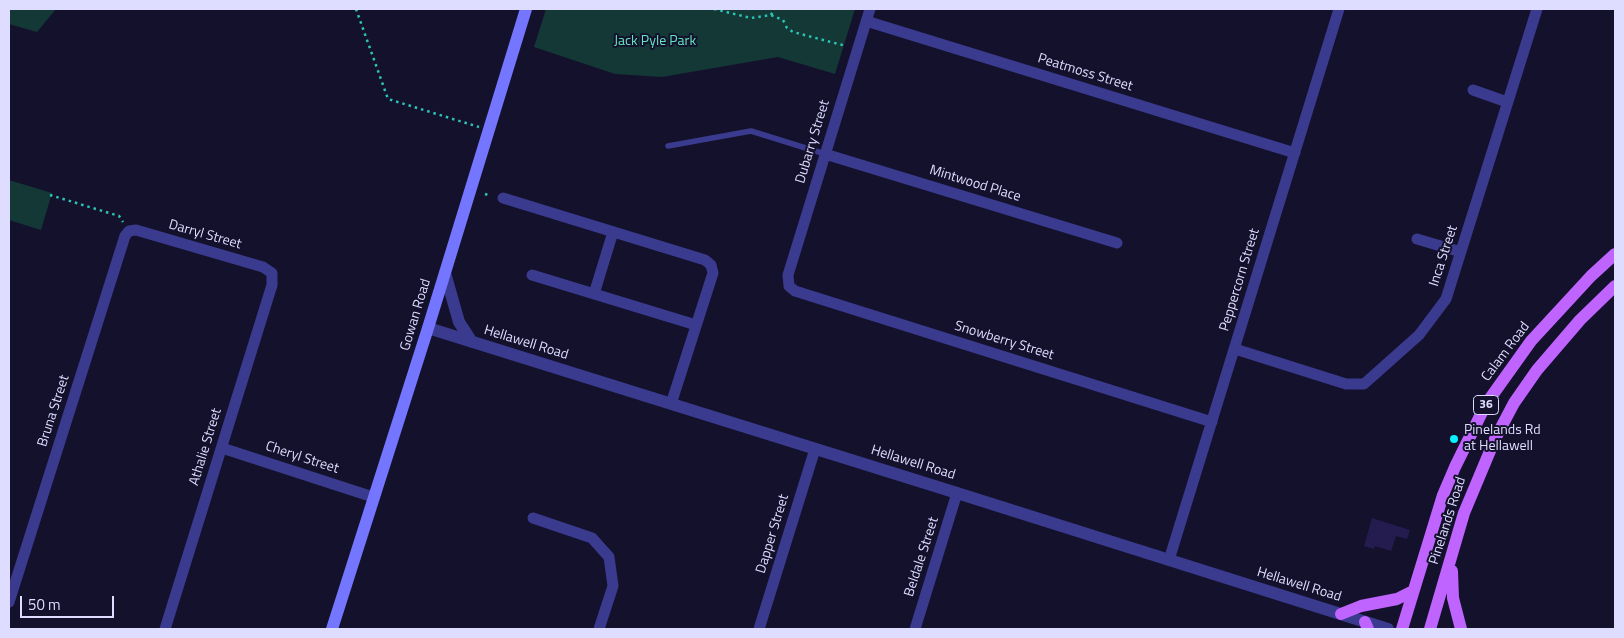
<!DOCTYPE html>
<html>
<head>
<meta charset="utf-8">
<style>
	body { margin:0 }
	#map { position:relative; width:1624px; height:638px; overflow:hidden; background:#14112d; font-family:"Titillium Web",sans-serif }
	canvas { display:block }
	.frame { position:absolute; inset:0; border:10px solid #dfddff; pointer-events:none }
	.scale { position:absolute; left:20px; top:596px; width:94px; height:22px; box-sizing:border-box; border:2px solid #dfddff; border-top:0; padding-left:6px; font-size:15px; line-height:18px; white-space:nowrap; color:#dfddff; -webkit-text-stroke:4px #14112d; paint-order:stroke }
</style>
</head>
<body>
<div id="map">
<canvas width="1624" height="638"></canvas>
<div class="frame"></div>
<div class="scale">50 m</div>
</div>
<script>
const ctx = document.querySelector('canvas').getContext('2d');
ctx.lineJoin = 'round';
function fillPath(path, color) {
  ctx.fillStyle = color;
  ctx.fill(path, 'evenodd');
}
function toPath(rows) {
  const path = new Path2D();
  for (const r of rows) {
    path.moveTo(r[0], r[1]);
    for (let i = 2; i < r.length; i += 2) path.lineTo(r[i], r[i + 1]);
  }
  return path;
}
function stroke(path, color, width, dash) {
  ctx.strokeStyle = color;
  ctx.lineWidth = width;
  ctx.lineCap = dash ? 'butt' : 'round';
  ctx.setLineDash(dash || []);
  ctx.stroke(path);
}
function write(font, color, halo, rows, align = 'center') {
  ctx.font = font + ' "Titillium Web",sans-serif';
  ctx.lineWidth = 4;
  ctx.setLineDash([]);
  ctx.textBaseline = 'middle';
  ctx.strokeStyle = halo;
  ctx.fillStyle = color;
  for (const [text, x, y, turn = 0] of rows) {
    ctx.save();
    ctx.translate(x, y);
    ctx.rotate((+turn || 0) * Math.PI / 180);
    ctx.textAlign = isNaN(turn) ? turn : align;
    if (halo) ctx.strokeText(text, 0, 0);
    ctx.fillText(text, 0, 0);
    ctx.restore();
  }
}
fillPath(toPath([
	[9,9,56,9,37,32,9,24],
	[546,9,855,9,835,74,778,57,662,77,615,74,534,47],
	[9,180,52,193,41,230,9,220]
]), '#133835');
fillPath(toPath([
	[1372,518,1410,530,1407,539,1396,536,1391,551,1375,546,1374,549,1364,546]
]), '#241c4f');
stroke(toPath([
	[356,9,388,99,479,127],
	[714,9,751,18,771,15,783,20,787,28,793,32,846,46],
	[771,15,774,9],
	[485,194,491,196],
	[50,195,119,216,123,222]
]), '#2cc4b5', 2.5, [2.5, 4]);
stroke(toPath([
	[668,146,751,131,825,154]
]), '#3a3a8e', 5.5);
stroke(toPath([
	[870,9,788,275,789,286,795,291,1212,422],
	[866,21,1295,153],
	[1473,90,1507,102],
	[825,154,1117,243],
	[503,198,705,260,711,265,713,273,671,404],
	[1417,239,1461,252],
	[532,275,696,325],
	[594,294,613,232],
	[1235,349,1346,384,1364,384,1419,335,1446,299,1537,9],
	[222,448,373,497],
	[533,518,592,538,609,557,613,586,599,629],
	[1169,560,1339,9],
	[9,602,125,236,129,231,136,230,263,267,272,273,272,285,165,629],
	[759,629,815,449],
	[915,629,957,493]
]), '#3a3a8e', 11);
stroke(toPath([
	[445,273,459,322,472,342],
	[428,328,957,493,1388,629]
]), '#3a3a8e', 12);
stroke(toPath([
	[332,629,428,328,526,9]
]), '#7476ff', 12);
stroke(toPath([
	[1452,571,1453,598,1461,629],
	[1341,614,1361,606,1397,599,1413,591],
	[1365,622,1368,629],
	[1402,629,1443,495,1455,467,1486,404,1531,341,1591,276,1615,254],
	[1430,629,1464,513,1495,439,1514,403,1537,370,1580,320,1615,286]
]), '#bf64ff', 12);
for (const [x, y, r, color] of [
	[1454,439,5,"#09f0ff"]
]) {
  const dot = new Path2D();
  dot.arc(x, y, r, 0, 2 * Math.PI);
  ctx.fillStyle = color;
  ctx.fill(dot);
  stroke(dot, '#14112d', 2);
}
for (const [x, y, w] of [
	[1486,405,25]
]) {
  const box = new Path2D();
  box.roundRect(x - w / 2, y - 9.5, w, 19, 4);
  ctx.fillStyle = '#14112d';
  ctx.fill(box);
  stroke(box, '#dfddff', 1);
}
write('bold 12px', '#dfddff', null, [
	["36",1486,405]
]);
write('14px', '#62e6c0', '#14112d', [
	["Jack Pyle Park",655,42]
]);
write('14px', '#dfddff', '#14112d', [
	["Peatmoss Street",1085,73,17],
	["Dubarry Street",813,142,-73],
	["Mintwood Place",975,184,17],
	["Darryl Street",205,235,16],
	["Inca Street",1444,256,-72],
	["Peppercorn Street",1240,280,-73],
	["Gowan Road",416,315,-73],
	["Snowberry Street",1004,341,17],
	["Hellawell Road",526,343,17],
	["Calam Road",1506,352,-53],
	["Bruna Street",54,411,-72],
	["Athalie Street",206,447,-73],
	["Cheryl Street",302,458,18],
	["Hellawell Road",913,463,17],
	["Pinelands Road",1448,521,-72],
	["Dapper Street",773,534,-73],
	["Beldale Street",922,557,-72],
	["Hellawell Road",1299,585,17]
]);
write('14px', '#dfddff', '#14112d', [
	["Pinelands Rd",1464,431],
	["at Hellawell",1464,447]
], 'left');
</script>
</body>
</html>
